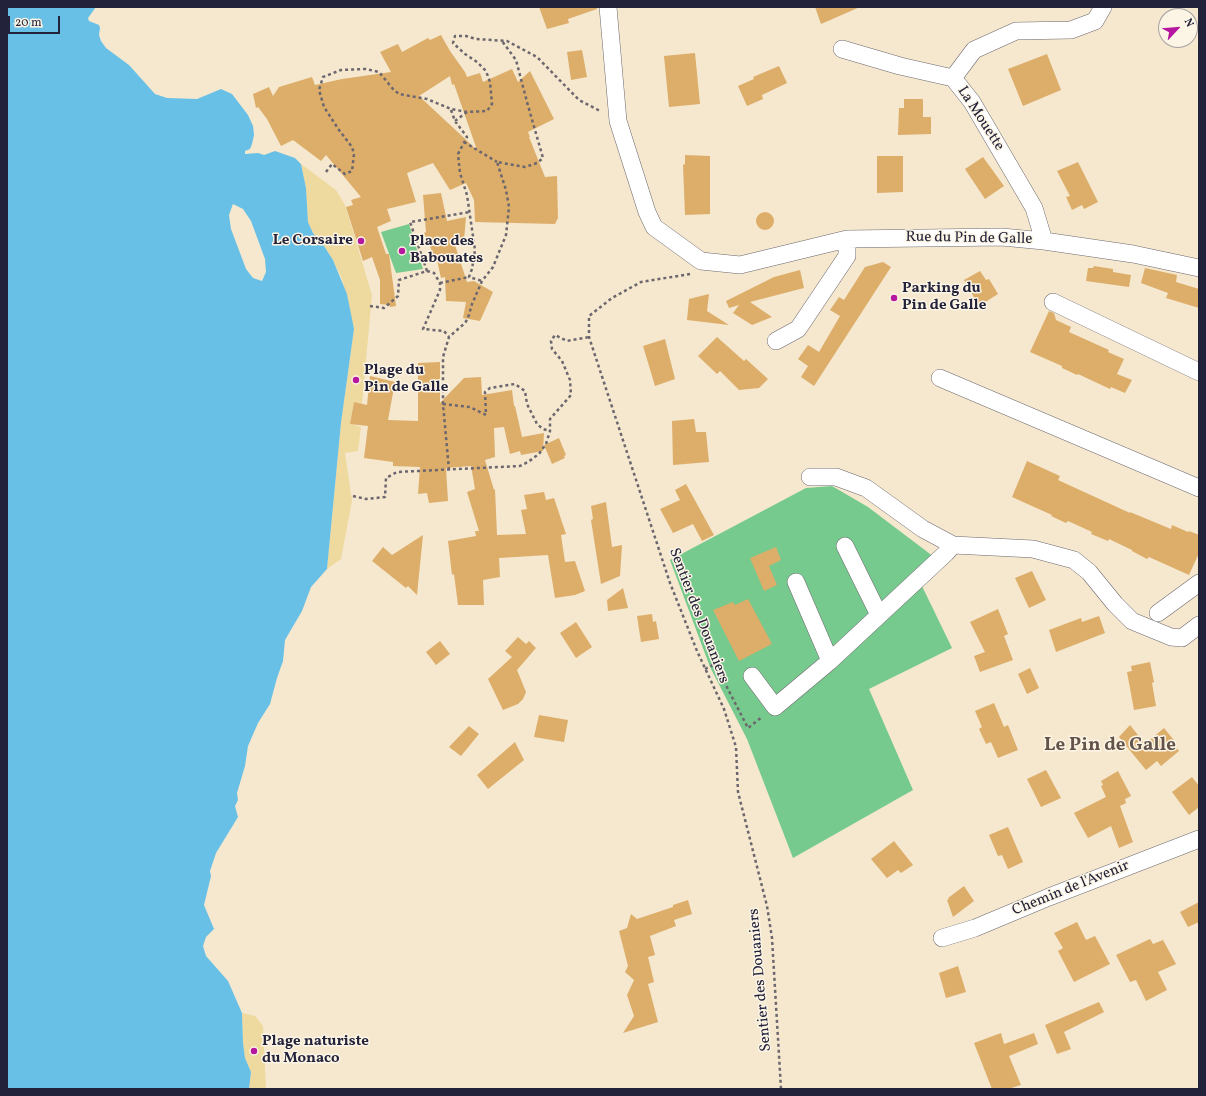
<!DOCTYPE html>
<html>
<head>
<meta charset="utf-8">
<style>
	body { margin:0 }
	#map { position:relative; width:1206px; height:1096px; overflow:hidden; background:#f5e8ce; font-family:Vollkorn,serif }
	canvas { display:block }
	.frame { position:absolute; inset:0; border:8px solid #22223b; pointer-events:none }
	.north { position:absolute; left:1158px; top:8px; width:40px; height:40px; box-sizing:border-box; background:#fcf5e5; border:1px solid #a5a1a1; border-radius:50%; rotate:64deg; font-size:11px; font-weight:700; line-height:16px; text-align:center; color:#22223b }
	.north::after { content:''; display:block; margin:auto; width:14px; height:18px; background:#b5179e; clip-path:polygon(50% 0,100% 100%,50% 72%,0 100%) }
	.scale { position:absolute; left:8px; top:16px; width:52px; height:18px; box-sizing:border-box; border:2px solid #22223b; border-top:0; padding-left:5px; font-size:12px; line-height:14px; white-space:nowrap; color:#22223b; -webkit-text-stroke:3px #fcf5e5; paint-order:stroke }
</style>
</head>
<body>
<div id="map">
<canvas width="1206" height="1096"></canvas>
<div class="frame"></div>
<div class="north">N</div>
<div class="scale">20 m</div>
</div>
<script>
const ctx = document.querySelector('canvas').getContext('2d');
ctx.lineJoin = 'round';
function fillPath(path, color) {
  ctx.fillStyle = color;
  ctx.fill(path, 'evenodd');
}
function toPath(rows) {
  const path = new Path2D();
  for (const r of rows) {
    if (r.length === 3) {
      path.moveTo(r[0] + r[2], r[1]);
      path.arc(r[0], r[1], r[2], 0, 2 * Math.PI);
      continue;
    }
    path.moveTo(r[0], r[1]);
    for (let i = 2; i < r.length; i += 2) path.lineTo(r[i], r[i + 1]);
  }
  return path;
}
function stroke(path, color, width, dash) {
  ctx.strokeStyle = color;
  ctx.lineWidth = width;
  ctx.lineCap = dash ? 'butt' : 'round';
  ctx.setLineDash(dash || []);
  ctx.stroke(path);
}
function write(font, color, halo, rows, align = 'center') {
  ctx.font = font + ' Vollkorn,serif';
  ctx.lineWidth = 3;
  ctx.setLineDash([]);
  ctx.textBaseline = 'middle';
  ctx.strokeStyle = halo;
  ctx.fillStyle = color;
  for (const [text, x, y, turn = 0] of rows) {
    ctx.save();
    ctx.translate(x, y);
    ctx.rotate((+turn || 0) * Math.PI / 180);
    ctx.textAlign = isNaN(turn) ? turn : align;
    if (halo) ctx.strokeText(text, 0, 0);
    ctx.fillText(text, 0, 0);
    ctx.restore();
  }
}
fillPath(toPath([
	[409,224,423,269,396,273,381,232],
	[832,486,868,507,942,563,921,584,952,648,869,689,913,790,793,858,747,739,710,667,670,560,806,488]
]), '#77ca8d');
fillPath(toPath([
	[301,164,336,190,345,205,372,295,362,404,354,402,350,423,361,427,358,451,345,453,352,501,341,559,327,569,341,423,354,329,342,279,333,260,324,246,313,233,308,222,306,188],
	[242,1013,255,1016,263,1026,266,1089,249,1089,251,1072,245,1058,243,1043]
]), '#eeda9e');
fillPath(toPath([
	[7,7,96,7,88,18,89,21,99,25,100,28,99,35,101,41,106,48,129,65,155,94,167,98,197,99,221,89,232,94,248,115,253,126,254,135,252,144,250,149,245,151,245,154,258,153,264,155,275,151,295,158,301,164,306,188,308,222,313,233,324,246,333,260,347,294,354,329,341,423,327,569,311,587,302,611,285,640,283,661,277,678,270,704,258,723,248,746,245,766,237,793,238,800,235,806,238,817,216,853,210,871,211,876,204,905,214,929,206,937,203,946,206,956,228,981,242,1013,243,1043,245,1058,251,1072,249,1089,7,1089],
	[233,204,243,209,251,221,265,259,266,272,262,281,253,278,246,269,231,229,229,215]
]), '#69c0e6');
fillPath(toPath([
	[539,7,597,7,597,9,568,19,569,23,547,29],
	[815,7,860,7,821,24],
	[441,35,450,51,465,72,467,77,480,73,483,82,512,69,518,82,530,71,554,119,528,132,530,137,529,137,545,177,557,176,558,218,555,224,475,222,474,200,466,183,450,190,433,163,407,173,416,202,387,209,391,221,377,227,386,254,389,254,396,306,390,307,389,305,380,304,380,280,372,257,363,261,346,207,353,205,351,200,361,197,326,155,321,161,293,140,281,146,267,119,258,107,256,108,253,94,269,87,273,96,279,87,312,77,315,85,342,79,391,72,380,52,398,44,402,52,428,38,430,40],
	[450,76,452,85,454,84,477,150,419,96],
	[582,50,587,77,571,80,567,52],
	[695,53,700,104,669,107,664,56],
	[1047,54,1061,90,1023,106,1008,69],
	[779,66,787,83,762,95,763,99,747,106,738,86,754,79,753,77],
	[904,99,923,99,923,117,931,117,931,134,898,135,899,108,904,108],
	[685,155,710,156,710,214,685,215,683,165,685,164],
	[877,156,903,156,903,192,877,193],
	[983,157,1004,186,985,199,965,169],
	[1078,162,1098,202,1084,209,1082,205,1072,210,1066,197,1070,196,1057,171],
	[441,193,447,221,466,217,464,240,454,242,467,282,474,281,493,292,480,321,463,318,466,302,446,301,445,277,441,278,437,260,436,260,424,233,426,232,423,195],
	[765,221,9],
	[883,262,891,267,814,386,801,377,808,366,798,359,808,345,819,352,840,316,830,310,839,297,844,300,865,267],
	[1094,266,1113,269,1113,272,1131,275,1129,287,1086,281,1088,268,1093,268],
	[1145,268,1177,275,1176,282,1199,289,1199,308,1166,298,1168,293,1141,283],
	[800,270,804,288,750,302,772,317,752,325,733,313,739,305,729,308,726,301,774,277],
	[980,271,986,280,989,279,998,294,979,306,964,280],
	[709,294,707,311,729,325,687,320,689,299],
	[1049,311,1054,313,1056,320,1071,327,1069,332,1109,350,1108,352,1124,359,1117,374,1132,380,1125,393,1111,387,1110,389,1078,374,1077,375,1062,368,1062,366,1030,352],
	[717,337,744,361,746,359,768,379,759,388,739,390,720,371,717,374,698,356],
	[665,339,675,379,655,386,643,346],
	[440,362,440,403,464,378,481,377,482,395,512,390,514,406,515,406,522,437,544,433,543,451,521,455,520,451,510,454,504,427,494,428,495,457,485,460,494,490,495,489,497,535,526,534,521,510,527,509,524,495,544,492,546,500,554,498,566,534,561,535,565,562,575,561,585,591,575,595,555,598,548,555,499,558,500,577,483,580,484,605,458,605,454,574,452,575,448,541,476,536,475,531,479,531,467,492,475,489,471,466,446,468,448,501,429,503,427,493,418,494,420,467,393,466,393,462,364,458,368,426,350,424,354,402,367,405,370,376,395,382,388,420,418,421,418,363],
	[694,419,696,432,706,432,709,462,673,465,672,421],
	[559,438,566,455,564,456,565,458,552,464,544,445],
	[1027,461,1060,476,1058,480,1130,513,1130,512,1171,529,1172,525,1188,532,1189,531,1199,535,1199,553,1189,575,1149,557,1147,559,1132,551,1132,550,1109,539,1108,541,1091,534,1092,532,1068,521,1066,523,1051,516,1052,515,1012,497],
	[686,484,714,535,702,541,693,524,673,533,660,509,680,500,675,490],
	[606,502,612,547,622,545,620,576,601,584,591,520,593,519,591,506],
	[423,535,417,595,408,586,406,588,372,561,383,547,392,555],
	[776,547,781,560,769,566,777,585,764,591,750,558],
	[1032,571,1046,600,1029,608,1015,578],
	[623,588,628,608,608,611,607,600],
	[748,599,772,644,739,661,713,610,733,602,735,605],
	[998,609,1008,634,1004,636,1013,660,980,672,974,656,985,652,970,622],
	[652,614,653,622,656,621,659,639,641,642,637,616],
	[1099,616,1105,633,1056,652,1049,630,1081,618,1082,622],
	[576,622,592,647,576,658,560,633],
	[518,637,526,644,529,641,536,648,517,670,526,692,523,699,518,704,503,710,488,679,512,657,505,651],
	[440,641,450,654,436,665,426,652],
	[1150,662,1154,682,1152,683,1156,706,1134,710,1127,672,1132,671,1131,666],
	[1030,668,1039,688,1027,694,1018,674],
	[994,703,1004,727,1008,725,1018,750,998,758,991,742,986,744,979,729,982,727,975,711],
	[539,715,568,720,564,742,534,737],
	[1130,725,1145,744,1164,728,1177,744,1175,746,1179,751,1161,766,1157,761,1146,770,1119,737],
	[469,726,479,734,461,756,449,747],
	[515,742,524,760,488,789,477,775],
	[1046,770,1061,798,1041,807,1027,779],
	[1118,771,1131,796,1125,799,1126,803,1120,806,1133,842,1119,848,1111,826,1088,838,1074,813,1106,797,1101,786,1103,785,1101,781],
	[1192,777,1199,786,1199,807,1189,815,1172,792],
	[1008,827,1023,862,1008,869,1002,855,998,856,989,835],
	[894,841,913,865,901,873,898,870,887,878,871,859],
	[964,886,974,901,953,917,947,900,949,899,948,898],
	[688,900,692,914,674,920,676,926,650,936,655,955,648,957,654,982,648,984,658,1022,623,1033,634,1016,627,995,634,980,625,972,628,966,619,931,627,928,631,914,637,919,673,907,673,905],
	[1199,902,1199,922,1188,927,1180,912],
	[1077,922,1086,940,1095,936,1110,964,1074,982,1058,951,1063,948,1054,933],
	[1150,939,1153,944,1163,940,1176,964,1158,972,1167,990,1146,1001,1136,980,1130,982,1116,955],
	[958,966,966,992,946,998,939,973],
	[1099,1002,1104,1012,1064,1032,1071,1049,1057,1054,1045,1025],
	[1001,1033,1004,1044,1034,1033,1038,1044,1009,1056,1021,1085,1008,1089,992,1089,974,1043]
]), '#ddad6a');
const minor = toPath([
	[608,7,618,121,647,212,654,227,701,261,740,265,847,239,1002,237,1044,241,1133,254,1199,268],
	[842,49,900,66,953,78,972,102,1034,208,1044,241],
	[953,78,974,50,1016,31,1071,30,1095,21,1103,7],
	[1053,302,1199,372],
	[776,341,798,329,847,256,847,239],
	[940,378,1199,488],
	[810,477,836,477,866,488,923,529,953,545,1033,549,1074,560,1089,572,1115,604,1132,621,1171,637,1182,638,1199,625],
	[845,546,879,615],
	[796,582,830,661,946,553,953,545],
	[1158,613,1199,583],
	[752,676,775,707,830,661],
	[942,938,975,928,1049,897,1199,839]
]);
stroke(minor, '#6c676e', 18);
stroke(toPath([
	[451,110,455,121,467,137,458,154,460,173,467,195,475,250,472,269,469,277,482,281],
	[455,121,467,112],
	[464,142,497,162],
	[326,172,332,164,345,174,352,171,354,154,352,147,339,130,324,107,319,90,323,77,341,70,366,69,379,72,393,89,399,94,427,99,451,109,467,112,487,111,492,104,490,82,486,71,477,62,465,54,453,43,455,36,466,36,476,39,507,41,537,57,579,100,600,111],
	[427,271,410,222,470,212],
	[690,274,641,282,612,298,589,316,589,337,670,583,697,651,724,709,736,747,738,792,767,906,772,938,781,1089],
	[440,283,469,277],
	[370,306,384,308,398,296,399,280,427,271,434,273,440,283,440,290,423,329,444,331,449,337],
	[443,404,470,407,486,415,485,392,490,388,515,384,525,391,527,404,537,424,543,429,550,431],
	[449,470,443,404,443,357,449,337,465,323,468,318,472,304,482,281,493,267,506,235,509,207,506,190,497,162,525,167,537,163,543,158,527,102,516,60,502,41],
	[353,496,366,499,385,497,386,478,397,472,520,466,528,462,539,454,546,444,550,431,550,419,571,395,570,380,562,361,552,349,551,341,555,335,567,341,589,337],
	[705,669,715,664,748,728,762,717]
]), '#6c676e', 2.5, [3, 3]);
stroke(minor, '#fff', 17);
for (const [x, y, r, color] of [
	[361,241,4,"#b5179e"],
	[402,251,4,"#b5179e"],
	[894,298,4,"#b5179e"],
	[356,380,4,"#b5179e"],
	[254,1051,4,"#b5179e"]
]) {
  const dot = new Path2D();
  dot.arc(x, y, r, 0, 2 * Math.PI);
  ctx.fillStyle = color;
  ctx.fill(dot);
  stroke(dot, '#fcf5e5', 1.5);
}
write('15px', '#22223b', '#fcf5e5', [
	["La Mouette",980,119,57],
	["Rue du Pin de Galle",969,239,1],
	["Sentier des Douaniers",698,616,69],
	["Chemin de l'Avenir",1071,889,-22],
	["Sentier des Douaniers",761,980,-95]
]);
write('bold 15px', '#22223b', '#fcf5e5', [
	["Le Corsaire",353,241,"right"],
	["Place des",410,242],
	["Babouates",410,259],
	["Parking du",902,289],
	["Pin de Galle",902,306],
	["Plage du",364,371],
	["Pin de Galle",364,388],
	["Plage naturiste",262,1042],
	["du Monaco",262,1059]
], 'left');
write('bold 19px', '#63534b', '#fcf5e5', [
	["Le Pin de Galle",1110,747]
]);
</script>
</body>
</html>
